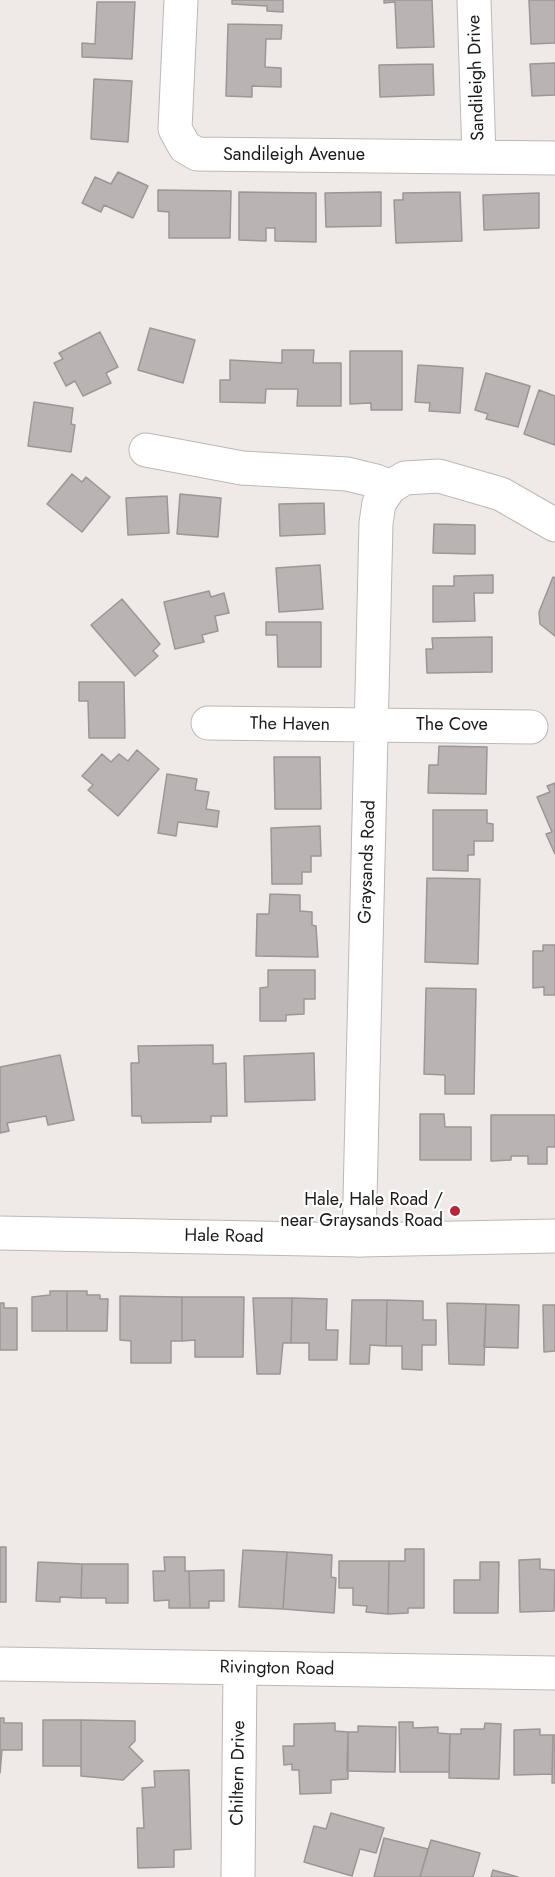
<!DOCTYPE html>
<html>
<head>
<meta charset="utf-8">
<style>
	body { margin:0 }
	canvas { display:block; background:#efe9e8 }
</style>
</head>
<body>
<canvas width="555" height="1877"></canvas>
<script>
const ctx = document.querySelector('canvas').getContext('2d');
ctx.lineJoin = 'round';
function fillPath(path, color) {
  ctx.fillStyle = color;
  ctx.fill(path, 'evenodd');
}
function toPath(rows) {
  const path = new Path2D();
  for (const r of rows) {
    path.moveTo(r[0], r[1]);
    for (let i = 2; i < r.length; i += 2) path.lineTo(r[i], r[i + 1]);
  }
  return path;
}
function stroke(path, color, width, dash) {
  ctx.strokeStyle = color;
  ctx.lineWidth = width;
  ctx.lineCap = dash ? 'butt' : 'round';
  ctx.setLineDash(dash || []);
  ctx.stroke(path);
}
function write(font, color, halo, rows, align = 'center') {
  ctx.font = font + ' Jost,sans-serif';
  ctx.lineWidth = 4.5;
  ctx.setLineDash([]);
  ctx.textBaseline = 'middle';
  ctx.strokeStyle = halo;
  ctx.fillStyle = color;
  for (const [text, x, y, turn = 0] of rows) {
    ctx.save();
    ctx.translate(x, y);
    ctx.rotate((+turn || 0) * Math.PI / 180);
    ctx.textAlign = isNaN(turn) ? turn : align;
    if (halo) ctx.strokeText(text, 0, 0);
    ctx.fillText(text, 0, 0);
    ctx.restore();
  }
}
const building = toPath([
	[232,0,283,0,283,12,267,11,267,6,232,4,232,0],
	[384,0,432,0,434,47,397,48,395,2,384,3,384,0],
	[529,0,555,0,555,43,531,44,529,0],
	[97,2,135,2,132,59,82,57,82,43,95,44,97,2],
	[228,24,282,25,281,39,266,39,265,67,281,68,281,87,252,86,252,97,226,96,228,24],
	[555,63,555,95,532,96,530,64,555,63],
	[433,64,434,95,380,97,379,65,433,64],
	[94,79,132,81,128,142,91,139,94,79],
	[118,172,148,186,133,218,104,205,101,212,82,203,95,177,111,184,118,172],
	[158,190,231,191,230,238,169,238,169,212,158,211,158,190],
	[239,192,316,193,316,242,275,241,275,228,266,228,266,241,239,240,239,192],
	[381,192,381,226,326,227,325,193,381,192],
	[460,192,462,241,396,243,394,200,403,200,403,193,460,192],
	[539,193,539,228,484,230,483,195,539,193],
	[150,328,195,340,183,383,138,370,150,328],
	[100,332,118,367,106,373,111,383,83,396,75,381,66,386,54,363,63,359,59,353,100,332],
	[282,350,314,350,313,363,341,363,341,406,297,406,298,389,266,389,265,403,220,402,220,380,230,380,230,360,282,363,282,350],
	[350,351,402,351,402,410,371,410,371,403,350,404,350,351],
	[418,365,463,368,460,413,429,411,430,403,415,402,418,365],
	[486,373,530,386,518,427,486,419,488,414,475,410,486,373],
	[539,390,555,396,555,445,524,434,539,390],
	[34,402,73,408,71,424,75,425,71,452,28,446,34,402],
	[72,474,82,482,86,477,110,497,82,532,47,504,72,474],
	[180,494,221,498,218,537,177,534,180,494],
	[167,496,169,533,128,535,126,498,167,496],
	[324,503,325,534,280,536,279,504,324,503],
	[434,524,475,525,475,554,433,553,434,524],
	[320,565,323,609,279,612,276,568,320,565],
	[493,575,493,593,474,593,475,621,433,622,433,586,454,586,454,576,493,575],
	[553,577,555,578,555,636,540,624,539,612,553,577],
	[209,591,211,597,224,593,229,613,215,616,218,631,202,635,204,642,175,649,164,602,209,591],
	[122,599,160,644,153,651,158,656,135,676,91,625,122,599],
	[266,622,321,622,321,667,278,667,277,635,266,635,266,622],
	[492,637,492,672,427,673,426,649,433,649,432,638,492,637],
	[79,682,124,682,125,738,89,738,88,701,79,701,79,682],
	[439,746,487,747,486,794,428,793,429,765,438,765,439,746],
	[137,750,159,769,118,816,88,790,93,785,82,776,102,754,111,762,119,754,128,761,137,750],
	[274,757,320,757,321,809,275,809,274,757],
	[167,774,197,779,195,790,209,792,206,809,219,811,217,827,178,822,176,836,158,833,167,774],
	[555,783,555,854,546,834,552,832,537,797,550,792,547,786,555,783],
	[433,810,487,810,487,823,493,824,493,841,474,841,474,855,468,855,468,871,433,870,433,810],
	[320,826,321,856,311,856,311,872,302,872,302,884,272,884,271,828,320,826],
	[427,878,480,879,478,964,425,962,427,878],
	[270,894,300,895,300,911,312,912,312,925,316,926,318,957,256,956,257,914,269,914,270,894],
	[543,945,555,945,555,995,544,995,544,987,533,988,533,951,543,951,543,945],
	[268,970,315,970,315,999,304,999,304,1014,286,1015,286,1021,260,1021,260,988,268,987,268,970],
	[426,988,476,989,474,1094,445,1094,445,1075,424,1074,426,988],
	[213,1045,213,1064,226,1063,227,1116,211,1116,211,1122,142,1123,141,1116,132,1116,131,1063,139,1063,138,1046,213,1045],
	[314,1053,315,1100,245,1102,244,1056,314,1053],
	[60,1055,74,1120,48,1125,46,1116,7,1123,9,1131,0,1133,0,1067,60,1055],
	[420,1114,444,1114,445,1127,471,1127,471,1160,420,1160,420,1114],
	[491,1115,555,1115,555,1147,547,1147,547,1164,528,1164,528,1156,511,1156,511,1160,491,1161,491,1115],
	[50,1291,67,1291,67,1331,32,1331,32,1297,50,1295,50,1291],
	[67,1291,87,1291,87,1295,100,1295,100,1299,108,1299,107,1331,67,1331,67,1291],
	[120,1296,182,1297,182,1341,171,1341,171,1363,131,1363,131,1341,120,1340,120,1296],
	[182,1297,244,1297,243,1357,195,1357,195,1340,182,1341,182,1297],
	[253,1298,292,1298,291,1343,283,1343,280,1374,257,1374,253,1298],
	[292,1298,327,1299,326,1330,338,1330,337,1360,309,1360,309,1343,291,1343,292,1298],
	[352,1300,387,1300,386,1346,370,1345,369,1364,350,1364,352,1300],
	[387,1300,423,1301,423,1320,436,1320,436,1345,422,1345,422,1370,402,1369,402,1346,386,1346,387,1300],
	[0,1303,4,1303,4,1308,17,1308,17,1350,0,1350,0,1303],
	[447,1303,486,1304,484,1365,449,1364,447,1303],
	[486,1304,519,1305,518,1348,484,1347,486,1304],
	[543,1305,555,1305,555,1351,544,1352,543,1305],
	[0,1547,6,1547,6,1602,0,1602,0,1547],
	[405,1549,424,1549,424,1608,408,1608,408,1613,388,1614,389,1561,405,1561,405,1549],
	[243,1550,287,1552,283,1609,239,1607,243,1550],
	[287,1552,332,1555,331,1577,336,1578,334,1613,283,1609,287,1552],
	[164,1557,185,1557,185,1571,189,1571,190,1608,169,1608,169,1600,154,1601,153,1571,165,1571,164,1557],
	[540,1559,540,1569,555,1570,554,1611,520,1612,519,1560,540,1559],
	[339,1561,389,1561,388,1614,366,1612,367,1606,353,1605,353,1588,339,1588,339,1561],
	[38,1562,82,1564,81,1598,60,1597,60,1602,36,1601,38,1562],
	[480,1562,499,1562,498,1613,454,1613,454,1580,480,1580,480,1562],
	[82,1564,128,1564,128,1603,106,1603,106,1598,81,1598,82,1564],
	[224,1570,224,1601,209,1601,209,1608,190,1608,189,1571,224,1570],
	[0,1718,4,1718,4,1723,22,1723,22,1750,2,1750,0,1773,0,1718],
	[43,1720,81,1720,81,1766,43,1766,43,1720],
	[81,1720,135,1721,135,1741,129,1747,143,1761,123,1780,81,1776,81,1720],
	[399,1722,413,1722,413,1728,438,1727,438,1733,450,1734,449,1772,400,1772,399,1722],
	[335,1723,335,1731,348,1732,348,1779,331,1780,331,1793,300,1794,299,1770,292,1770,292,1764,284,1765,283,1746,294,1746,294,1724,335,1723],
	[485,1723,501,1724,499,1779,449,1778,450,1734,461,1734,461,1729,484,1729,485,1723],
	[358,1726,396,1727,395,1772,347,1771,348,1732,358,1732,358,1726],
	[540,1729,540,1735,553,1735,552,1774,514,1775,514,1730,540,1729],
	[553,1735,555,1735,555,1783,552,1783,553,1735],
	[189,1770,191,1849,174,1850,174,1867,138,1868,137,1828,144,1828,142,1788,155,1787,154,1771,189,1770],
	[331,1813,384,1828,376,1853,360,1849,352,1876,304,1862,314,1826,326,1829,331,1813],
	[384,1838,428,1849,420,1877,374,1877,384,1838],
	[431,1840,480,1853,473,1877,420,1877,431,1840],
	[493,1870,518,1877,491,1877,493,1870]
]);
fillPath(building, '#b9b3b3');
stroke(building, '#9c9696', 1.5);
const minor = toPath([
	[181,0,175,129,185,147,197,154,555,158],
	[474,0,479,157],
	[146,450,242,468,347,474,376,481,390,487],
	[208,723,531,727],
	[359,1240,376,523,379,503,390,487,405,478,439,476,501,494,555,525],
	[0,1664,555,1673],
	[238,1877,240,1669]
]);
const major = toPath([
	[0,1233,359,1240,555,1236]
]);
stroke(minor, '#bdb7b7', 35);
stroke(major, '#bdb7b7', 35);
stroke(minor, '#fff', 33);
stroke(major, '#fff', 33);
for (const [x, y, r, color] of [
	[455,1211,6,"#b7253b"]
]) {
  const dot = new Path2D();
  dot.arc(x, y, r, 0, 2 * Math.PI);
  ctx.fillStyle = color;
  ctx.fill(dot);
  stroke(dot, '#fff', 2);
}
write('18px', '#1b1919', '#fff', [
	["Sandileigh Drive",477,78,-92],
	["Sandileigh Avenue",294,156],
	["The Haven",290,725,1],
	["The Cove",452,726],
	["Graysands Road",368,862,-88],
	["Hale Road",224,1237,1],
	["Rivington Road",277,1669,1],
	["Chiltern Drive",239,1773,-89]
]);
write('18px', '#1b1919', '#fff', [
	["Hale, Hale Road /",443,1201],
	["near Graysands Road",443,1222]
], 'right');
</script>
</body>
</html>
